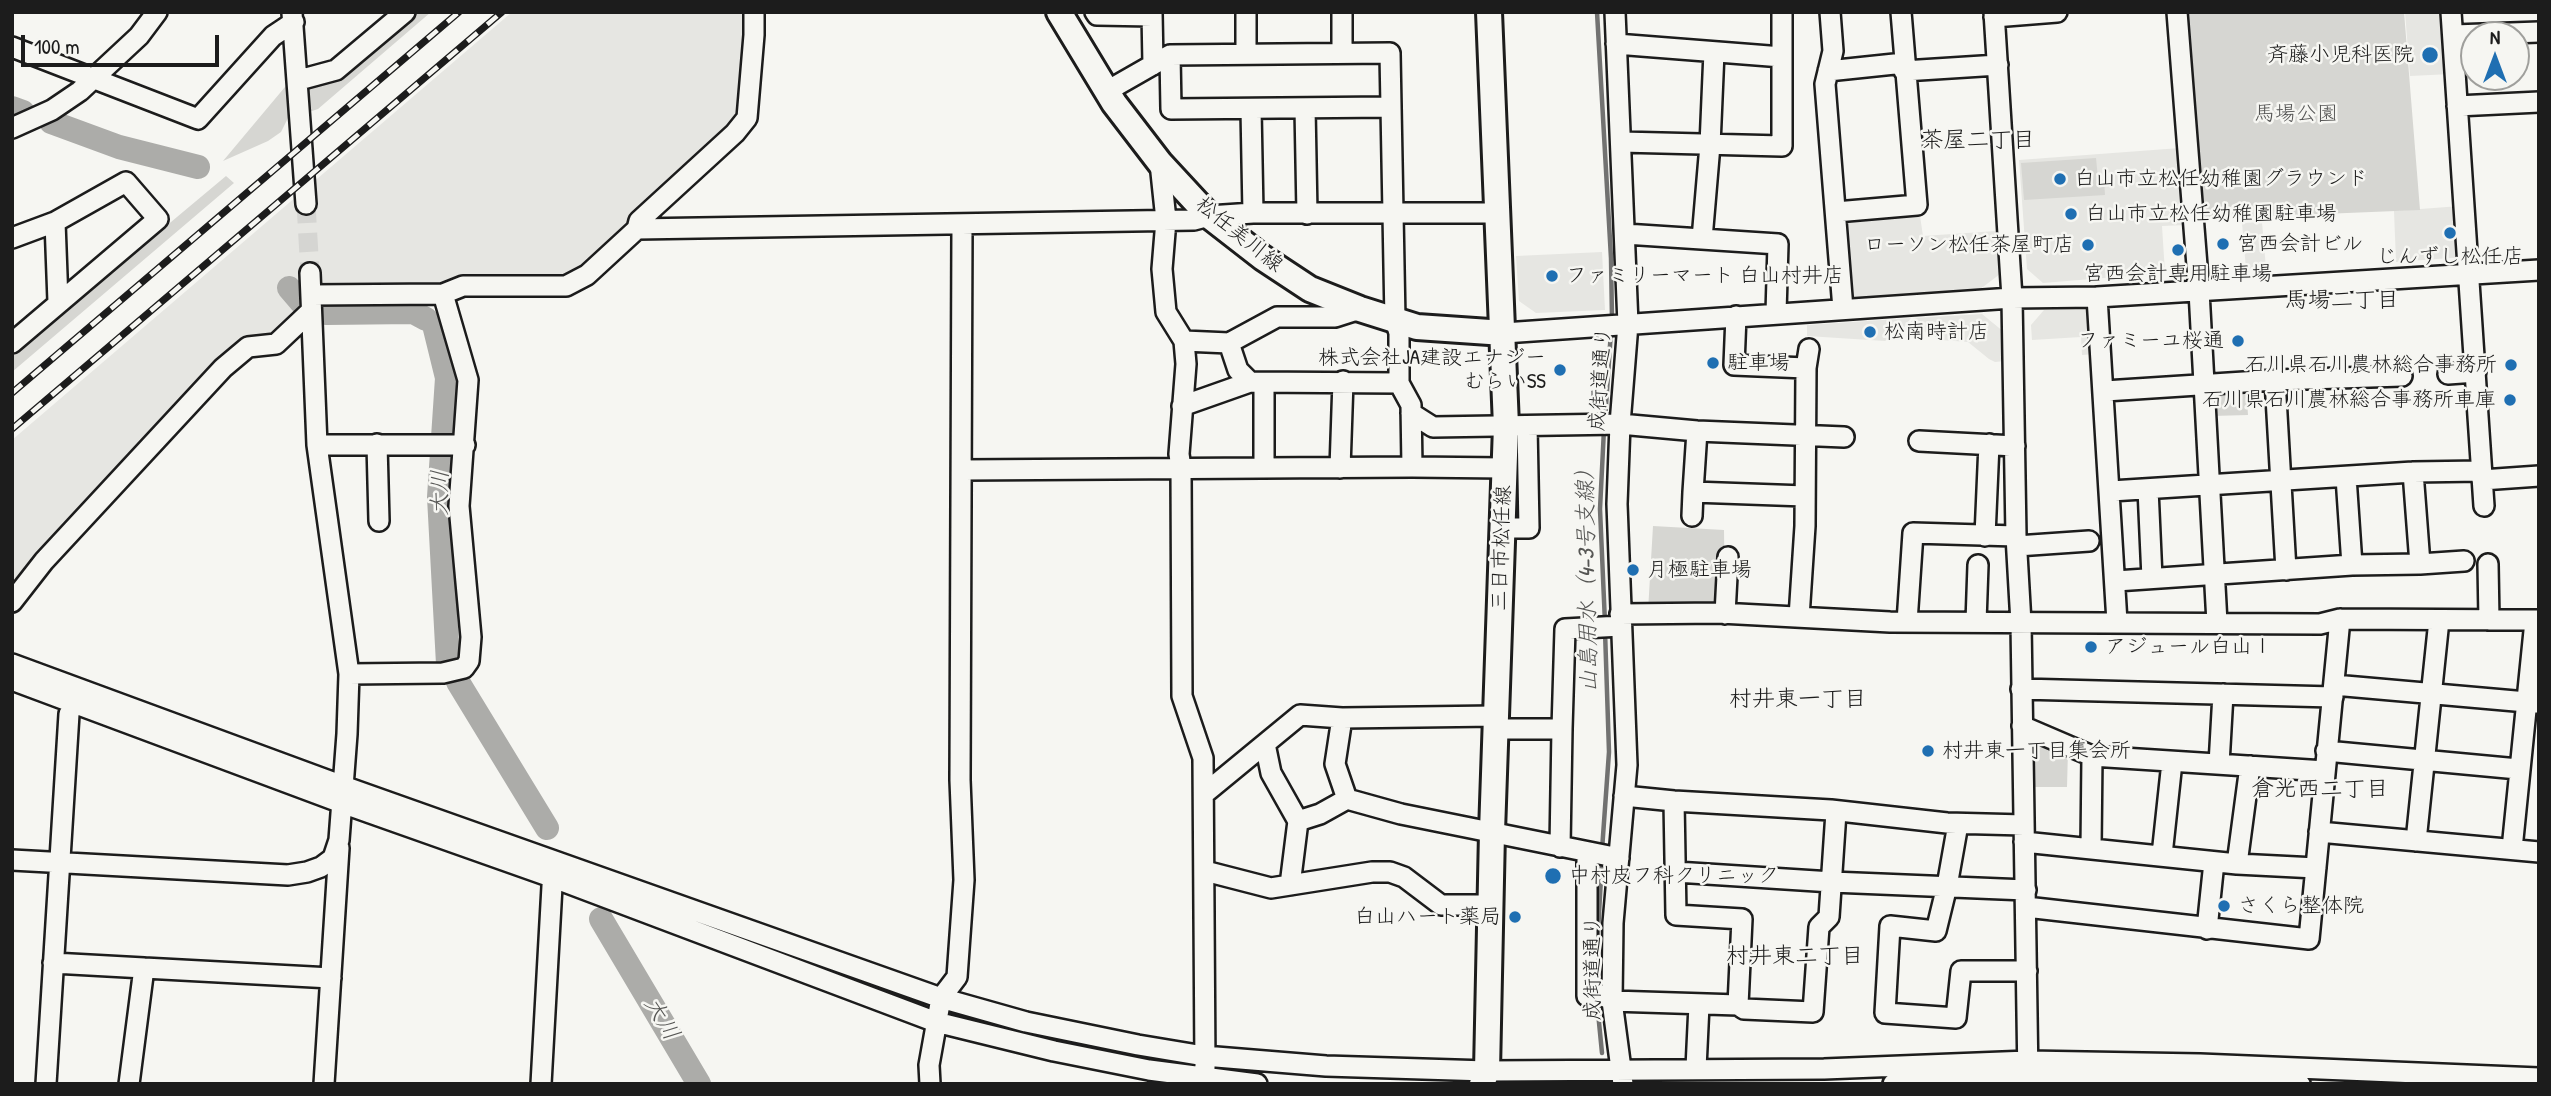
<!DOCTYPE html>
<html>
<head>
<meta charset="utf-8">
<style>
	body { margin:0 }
	#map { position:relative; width:2551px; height:1096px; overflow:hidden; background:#f6f6f2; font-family:"Patrick Hand",sans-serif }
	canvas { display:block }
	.frame { position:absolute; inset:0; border:14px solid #1c1c1c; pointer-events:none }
	.north { position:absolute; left:2460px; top:21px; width:70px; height:70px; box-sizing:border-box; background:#f6f6f2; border:2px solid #9f9f9c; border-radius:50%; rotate:0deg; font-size:19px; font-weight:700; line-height:28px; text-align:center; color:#1c1c1c }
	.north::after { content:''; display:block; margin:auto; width:24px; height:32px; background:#1f6fb2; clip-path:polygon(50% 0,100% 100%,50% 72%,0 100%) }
	.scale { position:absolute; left:21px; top:35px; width:198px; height:32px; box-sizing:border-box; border:4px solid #1c1c1c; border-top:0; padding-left:9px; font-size:21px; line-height:24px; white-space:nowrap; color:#1c1c1c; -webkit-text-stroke:5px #f6f6f2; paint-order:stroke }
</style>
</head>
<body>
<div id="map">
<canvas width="2551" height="1096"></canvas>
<div class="frame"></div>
<div class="north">N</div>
<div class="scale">100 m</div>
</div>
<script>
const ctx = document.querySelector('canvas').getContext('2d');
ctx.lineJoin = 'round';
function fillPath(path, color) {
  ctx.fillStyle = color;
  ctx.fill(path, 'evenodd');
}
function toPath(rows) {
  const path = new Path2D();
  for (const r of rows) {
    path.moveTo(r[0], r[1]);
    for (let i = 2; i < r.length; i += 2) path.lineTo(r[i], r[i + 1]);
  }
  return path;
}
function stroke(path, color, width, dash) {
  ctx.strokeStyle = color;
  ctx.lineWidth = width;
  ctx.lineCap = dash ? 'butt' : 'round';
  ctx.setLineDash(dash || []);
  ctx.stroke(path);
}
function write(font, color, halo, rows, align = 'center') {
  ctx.font = font + ' "Patrick Hand","Klee One",sans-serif';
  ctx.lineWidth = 5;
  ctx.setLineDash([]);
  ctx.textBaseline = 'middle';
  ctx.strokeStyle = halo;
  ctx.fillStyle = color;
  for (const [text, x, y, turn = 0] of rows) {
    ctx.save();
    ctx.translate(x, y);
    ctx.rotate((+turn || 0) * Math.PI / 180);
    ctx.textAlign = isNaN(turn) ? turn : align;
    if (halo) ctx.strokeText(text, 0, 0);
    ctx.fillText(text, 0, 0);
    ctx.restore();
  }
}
fillPath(toPath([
	[512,12,751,12,745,117,566,280,440,291,305,291,304,311,270,335,245,337,12,583,12,440],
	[2405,12,2447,12,2451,74,2410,76],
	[2180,148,2186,225,2162,226,2165,273,2043,283,2027,269,2019,160],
	[2460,206,2464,257,2396,262,2394,211],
	[1919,209,1923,236,1996,231,2000,274,1979,290,1850,300,1843,215],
	[2262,222,2266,268,2246,269,2242,223],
	[1602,252,1605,310,1536,313,1519,301,1516,256],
	[2093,308,2096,354,2082,355,2081,337,2032,340,2031,325,2044,310],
	[1982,314,2004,332,2005,361,1995,362,1989,359,1968,342,1941,340,1909,324,1914,318],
	[1911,318,1902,330,1885,341,1807,336,1807,325]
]), '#e6e6e2');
fillPath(toPath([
	[413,12,431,12,318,109,306,113,305,89,328,84],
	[2183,12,2404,12,2420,210,2201,219],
	[290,81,293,108,281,132,268,141,223,161],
	[2096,158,2098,179,2104,179,2105,195,2024,200,2021,163],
	[226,176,234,183,12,372,12,355],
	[2246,387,2248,415,2212,416,2211,389],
	[1653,526,1724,530,1725,611,1648,611],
	[2032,736,2068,750,2067,787,2032,787]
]), '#d6d6d2');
stroke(toPath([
	[1597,12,1611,258,1612,319],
	[1605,420,1611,331],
	[1604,429,1600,509,1605,623],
	[1602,850,1609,752,1605,631],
	[1596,969,1602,859],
	[1597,1002,1602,1053]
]), '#727271', 4.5);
stroke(toPath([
	[12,108,23,112],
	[51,122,119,147,198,167],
	[289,288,301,302],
	[326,313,413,312,426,319],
	[434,325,447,378,439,497,448,664],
	[458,682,547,828],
	[601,919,699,1084]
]), '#acaca9', 24);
stroke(toPath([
	[306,204,310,273]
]), '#d5d5d2', 19, [19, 10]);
const minor = toPath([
	[1095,12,1097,15,1152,16],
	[1152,12,1153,65],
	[1246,12,1246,54],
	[1342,12,1342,53],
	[1615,12,1628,324,1620,424,1617,504,1627,765,1613,923,1612,1001,1623,1084],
	[1830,12,1833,51,1825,84,1843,309],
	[1994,12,2012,298,2016,536,2021,623,2028,1079],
	[2177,12,2199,291,2217,623],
	[2451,12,2484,506],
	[292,13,306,204],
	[1994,17,2057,12],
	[2454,35,2539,32],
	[1616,44,1782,57],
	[12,47,198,119,273,36,294,22],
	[1170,55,1171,109,1389,107],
	[1828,71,1904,63],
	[1904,71,1998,65],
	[299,80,336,70,405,12],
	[1107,91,1170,55,1390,53,1395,320,1399,333,1399,383,1411,405,1412,467],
	[2457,106,2539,102],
	[1305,108,1307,214],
	[1251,109,1253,213],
	[12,128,52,110,80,91,139,36,157,12],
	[1621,142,1782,146,1782,12],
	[1160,163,1166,220,1162,269,1166,312,1184,341,1186,364,1179,454,1181,468,1182,696,1203,758,1205,1069],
	[1836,212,1917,205,1901,12],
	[55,222,58,302],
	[637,229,1194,220,1209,216,1253,213,1498,213],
	[1625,234,1778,244,1776,313],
	[12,238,55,222,126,182,158,219,12,343],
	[1702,239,1710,145,1714,52],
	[311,295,443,294,463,286,566,286,587,275,637,229,639,221,735,133,747,118,754,35,754,12],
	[2097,297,2117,622],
	[1736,316,1734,365,1806,368],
	[1504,333,2012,298,2097,297,2539,270],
	[1184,341,1229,343,1277,317,1335,317,1360,309],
	[1229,343,1238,370,1250,382,1399,383],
	[2448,374,2476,372],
	[2275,380,2286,570],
	[1264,383,1264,468],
	[2105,391,2275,380,2402,376],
	[1182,406,1250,382],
	[1411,413,1433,427,1620,424,1697,431,1844,437],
	[1697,431,1693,492,1805,496],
	[1919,441,2015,446],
	[377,444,379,521],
	[317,445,465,445],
	[1340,468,1343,381],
	[963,470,1412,467,1504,468],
	[2346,477,2352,565],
	[2482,480,2539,476],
	[2148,489,2152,578],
	[2111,491,2413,472,2481,471],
	[1692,516,1693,492],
	[1502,528,1529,528,1527,426],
	[1985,536,1989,444],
	[2017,546,2089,541],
	[2420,564,2464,561],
	[2488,564,2489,620],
	[2116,581,2352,565,2420,564,2413,472],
	[12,602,44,561,223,368,248,347,276,344,311,311],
	[1620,614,1720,613,1890,622,2320,624,2340,619,2539,620],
	[1725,614,1728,557],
	[1799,617,1805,526,1806,368,1809,349],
	[1907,622,1913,533,2016,536],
	[1976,622,1978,565],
	[12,664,343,786,941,998,1026,1022,1138,1045,1204,1056,1326,1066,1487,1071,1824,1069,2028,1061,2200,1064,2539,1078],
	[349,674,443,673,464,668,469,661,471,637,459,506,468,380,443,294],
	[12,680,342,803,554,878,936,1022,1054,1051,1149,1070,1257,1084],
	[2334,685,2538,703],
	[2021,689,2333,697],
	[1342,718,1335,764,1347,799],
	[2022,726,2092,756,2325,771],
	[1495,729,1562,729,1560,847],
	[1562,729,1565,629,1621,626],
	[1265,744,1271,773,1298,821,1290,885],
	[2326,751,2518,769],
	[2219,764,2223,694],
	[1204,794,1300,715,1342,718,1495,716],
	[1624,796,1674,801,1831,810,1947,823,2024,825],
	[1674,801,1676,915,1742,919,1738,1005],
	[1298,821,1320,814,1347,799,1401,814,1619,858],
	[1958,824,1947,886,1936,931,1890,926,1885,1013,1956,1018,1961,971,2027,971],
	[2319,832,2539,852],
	[2416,841,2439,620],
	[2024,842,2237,864,2316,868],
	[2091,848,2092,756],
	[2512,849,2535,621],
	[1587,852,1587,996,1603,995,1612,1001,1738,1005,1744,1009,1813,1012,1819,927,1829,917,1836,812],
	[2162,855,2172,762],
	[12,860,288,875,307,872,321,867,333,858,339,840,347,734,349,674,317,445,310,273],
	[2237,864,2250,766],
	[1205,871,1271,888,1372,872,1390,872,1404,877,1441,905,1490,905],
	[1676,872,1832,882,2026,890],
	[2026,907,2309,939,2340,619],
	[2207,929,2214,862],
	[53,963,144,968],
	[1696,1068,1699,1005],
	[46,1084,69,714],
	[129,1084,144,968,331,978],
	[324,1084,339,848],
	[541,1084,553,868],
	[930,1084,929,1065,941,998,957,977,964,880,960,780,962,224],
	[1893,1084,2028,1079,2300,1084]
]);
const major = toPath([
	[1059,12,1114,103,1160,163,1209,216,1263,258,1310,289,1360,309,1417,327,1504,333],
	[1482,1084,1487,1071,1492,832,1506,426,1489,12]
]);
stroke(minor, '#1c1c1c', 24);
stroke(major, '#1c1c1c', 30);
stroke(minor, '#f6f6f2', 19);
stroke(major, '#f6f6f2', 24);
const rail = toPath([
	[12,393,459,12],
	[12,429,502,12]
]);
stroke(rail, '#1c1c1c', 7);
stroke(rail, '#f6f6f2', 4.5, [13]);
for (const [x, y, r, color] of [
	[2430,55,9,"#1f6fb2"],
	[2060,179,7,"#1f6fb2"],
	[2071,214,7,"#1f6fb2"],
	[2450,233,7,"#1f6fb2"],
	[2223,244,7,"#1f6fb2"],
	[2088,245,7,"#1f6fb2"],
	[2178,250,7,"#1f6fb2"],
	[1552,276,7,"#1f6fb2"],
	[1870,332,7,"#1f6fb2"],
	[2238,341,7,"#1f6fb2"],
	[1713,363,7,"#1f6fb2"],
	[2511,365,7,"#1f6fb2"],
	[1560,370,7,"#1f6fb2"],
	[2510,400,7,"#1f6fb2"],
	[1633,570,7,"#1f6fb2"],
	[2091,647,7,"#1f6fb2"],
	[1928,751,7,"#1f6fb2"],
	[1553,876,9,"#1f6fb2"],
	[2224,906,7,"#1f6fb2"],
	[1515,917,7,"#1f6fb2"]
]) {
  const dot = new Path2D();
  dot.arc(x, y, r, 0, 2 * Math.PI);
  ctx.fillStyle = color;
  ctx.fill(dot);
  stroke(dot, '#f6f6f2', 2.5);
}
write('21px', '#1c1c1c', '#f6f6f2', [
	["斉藤小児科医院",2414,55,"right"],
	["白山市立松任幼稚園グラウンド",2074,179],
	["白山市立松任幼稚園駐車場",2085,214],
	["宮西会計ビル",2237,244],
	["ローソン松任茶屋町店",2074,245,"right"],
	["じんずし松任店",2450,257,"center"],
	["宮西会計専用駐車場",2178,274,"center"],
	["ファミリーマート 白山村井店",1566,276],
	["松南時計店",1884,332],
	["ファミーユ桜通",2224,341,"right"],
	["株式会社JA建設エナジー",1546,358,"right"],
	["むらいSS",1546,382,"right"],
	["駐車場",1727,363],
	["石川県石川農林総合事務所",2497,365,"right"],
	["石川県石川農林総合事務所車庫",2496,400,"right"],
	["月極駐車場",1647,570],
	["アジュール白山Ⅰ",2105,647],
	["村井東一丁目集会所",1942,751],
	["中村皮フ科クリニック",1569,876],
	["さくら整体院",2238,906],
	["白山ハート薬局",1501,917,"right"]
], 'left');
write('21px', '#545453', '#f6f6f2', [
	["馬場公園",2296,114]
]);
write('21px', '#1c1c1c', '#f6f6f2', [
	["松任美川線",1239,235,39],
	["成街道通り",1601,379,-86],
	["三日市松任線",1502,548,-88],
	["成街道通り",1593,968,-90]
]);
write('23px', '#1c1c1c', '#f6f6f2', [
	["茶屋二丁目",1978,141],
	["馬場二丁目",2342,301],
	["村井東一丁目",1798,700],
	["倉光西二丁目",2320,790],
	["村井東二丁目",1795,957]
]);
write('italic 23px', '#565654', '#f6f6f2', [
	["大川",441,493,-89],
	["山島用水（4-3号支線）",1588,575,-91],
	["大川",661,1019,59]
]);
</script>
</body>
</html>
